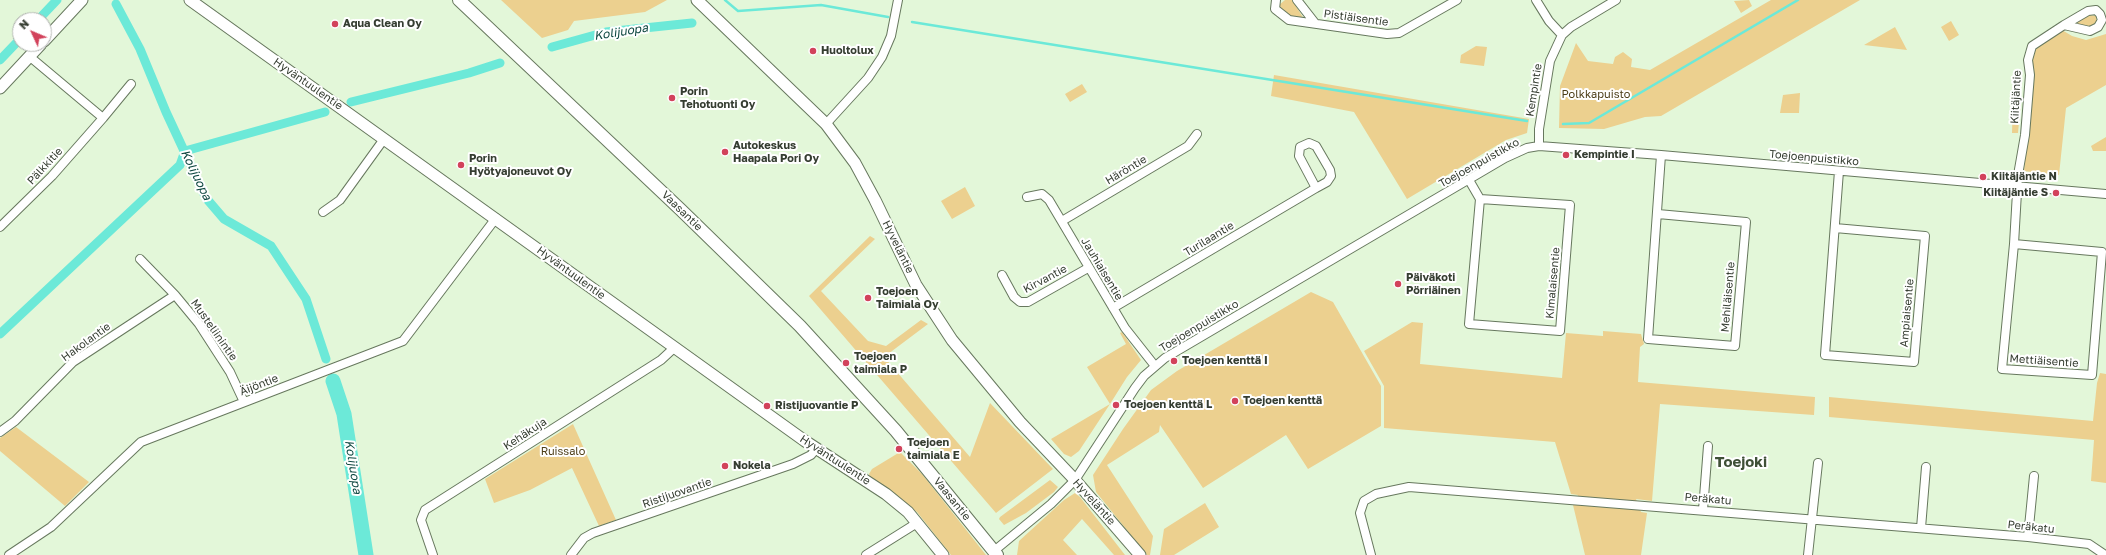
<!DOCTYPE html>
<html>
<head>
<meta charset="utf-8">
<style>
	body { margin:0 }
	#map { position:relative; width:2106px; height:555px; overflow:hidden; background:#e3f7d9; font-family:"Golos Text",sans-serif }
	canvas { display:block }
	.north { position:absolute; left:12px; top:12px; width:40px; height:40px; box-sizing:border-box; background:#fff; border:1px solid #aeb1ad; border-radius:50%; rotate:314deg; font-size:11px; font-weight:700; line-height:16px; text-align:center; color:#353d31 }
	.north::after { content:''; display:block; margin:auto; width:14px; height:18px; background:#d2425b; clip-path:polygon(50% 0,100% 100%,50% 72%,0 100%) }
</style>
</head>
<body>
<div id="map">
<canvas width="2106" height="555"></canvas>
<div class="north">N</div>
</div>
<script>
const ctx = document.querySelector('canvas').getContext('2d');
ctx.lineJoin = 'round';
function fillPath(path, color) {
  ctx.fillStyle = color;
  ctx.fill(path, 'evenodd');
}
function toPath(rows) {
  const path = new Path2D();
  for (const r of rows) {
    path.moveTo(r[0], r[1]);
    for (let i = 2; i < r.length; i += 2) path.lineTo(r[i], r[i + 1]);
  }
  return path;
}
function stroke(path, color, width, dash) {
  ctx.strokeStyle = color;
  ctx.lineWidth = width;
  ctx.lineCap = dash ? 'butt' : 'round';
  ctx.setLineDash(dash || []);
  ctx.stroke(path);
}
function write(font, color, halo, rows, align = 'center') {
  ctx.font = font + ' "Golos Text",sans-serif';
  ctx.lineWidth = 4;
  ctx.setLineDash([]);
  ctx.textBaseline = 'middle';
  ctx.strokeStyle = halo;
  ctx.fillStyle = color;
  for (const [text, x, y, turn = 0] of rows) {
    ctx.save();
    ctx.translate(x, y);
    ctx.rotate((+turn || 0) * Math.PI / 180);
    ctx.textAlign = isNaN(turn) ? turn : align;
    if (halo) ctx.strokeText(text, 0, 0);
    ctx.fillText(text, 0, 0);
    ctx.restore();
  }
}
fillPath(toPath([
	[501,0,667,0,645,12,574,21,568,30,542,38],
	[1285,0,1292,0,1304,19,1287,15,1281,10,1279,5],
	[1749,0,1752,6,1741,13,1734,1],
	[1771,0,1860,0,1661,116,1645,117,1604,129,1559,128,1560,86,1576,43,1588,61,1613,64,1615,57,1623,52,1632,59,1631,67,1650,70],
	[2089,15,2096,16,2097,23,2087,27,2078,24,2077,22],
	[1951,21,1959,35,1949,41,1941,27],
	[1895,27,1907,50,1864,45],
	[2062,30,2072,36,2086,40,2106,34,2106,85,2066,108,2059,175,2024,171,2032,62,2036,48],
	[1476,46,1487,47,1484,66,1460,63,1461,55],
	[1274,75,1529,119,1527,133,1506,140,1407,199,1354,112,1271,96],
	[1082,84,1087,92,1070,102,1065,94],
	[1800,93,1799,113,1780,113,1783,95],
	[2013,100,2021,101,2018,133,2012,133],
	[2106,137,2106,151,2093,151,2091,146],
	[965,187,975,206,952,219,941,201],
	[870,236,875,239,821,291,868,341,886,346,921,320,928,324,884,357,970,457,990,403,1053,469,996,513,809,296],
	[1311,292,1333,302,1381,386,1381,426,1308,469,1286,435,1203,488,1160,425,1159,432,1107,465,1153,536,1150,555,1147,555,1096,492,1093,475,1123,429,1151,390,1177,371],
	[1412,322,1423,323,1420,364,1562,378,1566,333,1603,336,1603,331,1641,334,1644,344,1640,347,1638,382,1815,397,1814,415,1660,404,1652,501,1636,499,1641,512,1647,513,1641,555,1585,555,1573,505,1578,495,1571,494,1555,442,1384,428,1384,386,1364,351],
	[1122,332,1141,360,1127,377,1110,404,1079,451,1071,457,1064,454,1051,439,1110,404,1087,367,1126,344,1120,333],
	[2100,373,2106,374,2106,483,2091,481,2094,440,1829,417,1829,397,2093,421,2097,383],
	[573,424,616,520,599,526,572,468,530,490,494,503,485,479],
	[16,427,89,482,65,506,0,451,0,438],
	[900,452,922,474,986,555,951,555,917,512,870,477,869,474,872,469],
	[1050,480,1058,487,1054,492,1026,513,1004,525,999,519,1000,517],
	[1075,493,1080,497,1125,555,1114,555,1082,519,1063,540,1077,555,1017,555,1019,541,1064,500],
	[1205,503,1219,527,1174,555,1160,555,1164,529]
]), '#ecd08f');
stroke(toPath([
	[725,0,738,11,821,5,888,17],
	[912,22,1527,121],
	[1563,124,1589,123,1798,0]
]), '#6ce9d8', 2.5);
stroke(toPath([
	[116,4,140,49,166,112,206,198,224,219,271,246,306,299,326,359],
	[38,20,57,0],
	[552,47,606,32,692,23],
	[0,60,20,39],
	[351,102,469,73,500,63],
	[0,334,180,165,185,151,325,112]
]), '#6ce9d8', 9);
stroke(toPath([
	[333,381,344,414,366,555]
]), '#6ce9d8', 15);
const street = toPath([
	[1276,0,1275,9,1289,20,1387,34,1399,33,1457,0],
	[1297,0,1315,23],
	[1536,0,1549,21,1562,35],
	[103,118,131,84],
	[826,124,868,78,882,57,891,36,898,0],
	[1539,146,1539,129,1550,61,1562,35,1571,27,1616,0],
	[1469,180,1480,199,1469,324,1560,331,1570,205,1480,199],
	[1027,197,1042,194,1049,200,1125,328,1155,366],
	[323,212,340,200,384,139],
	[1658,214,1746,222,1735,346,1648,339,1661,155],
	[1062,221,1188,146,1197,134],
	[0,227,52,176,103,118,29,56],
	[1835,228,1925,236,1914,362,1825,355,1839,171],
	[2014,244,2002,369,2092,375,2102,252,2014,244,2018,175,2025,135,2030,75,2028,60,2032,46,2064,25,2090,31,2098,27,2102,20,2100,14,2096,10,2088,11,2064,25],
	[140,259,175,295,199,324,230,372,244,402],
	[1002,275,1014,297,1020,302,1028,302,1088,268],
	[1113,308,1316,188,1327,182,1331,176,1330,170,1316,146,1309,143,1300,147,1299,156,1316,188],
	[0,432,15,421,73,362,175,295],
	[1703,510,1708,446],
	[1921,528,1926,467],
	[2028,537,2034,476],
	[994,551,1051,504,1075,480,1135,388,1144,376,1165,358,1505,158,1527,148,1539,146,1661,155,2106,194],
	[9,555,51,527,141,442,403,341,496,218],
	[433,555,421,520,425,510,661,360,675,347],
	[571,555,584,538,593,533,793,464,811,455,817,448],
	[866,555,917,523],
	[1371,555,1360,513,1364,501,1376,494,1409,487,2028,537,2089,544,2105,555],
	[1808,555,1818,463]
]);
const secondary = toPath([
	[190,0,805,441,886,494,908,512,943,555],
	[697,0,826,124,855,163,875,200,916,285,952,340,1020,422,1075,480,1140,555],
	[44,41,82,0],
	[0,88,41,44]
]);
const primary = toPath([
	[459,0,681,210,800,326,896,431,997,555]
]);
stroke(street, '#67785e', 10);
stroke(secondary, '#67785e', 13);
stroke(primary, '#67785e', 14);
stroke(street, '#fff', 8);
stroke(secondary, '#fff', 11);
stroke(primary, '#fff', 12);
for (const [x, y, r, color] of [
	[335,24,4,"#d2425b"],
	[813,51,4,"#d2425b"],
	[672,98,4,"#d2425b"],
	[725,152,4,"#d2425b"],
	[1566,155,4,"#d2425b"],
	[461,165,4,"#d2425b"],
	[1983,177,4,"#d2425b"],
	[2056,193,4,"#d2425b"],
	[1398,284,4,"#d2425b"],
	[868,298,4,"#d2425b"],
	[1174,361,4,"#d2425b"],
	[846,363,4,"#d2425b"],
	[1235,401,4,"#d2425b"],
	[1116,405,4,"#d2425b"],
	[767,406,4,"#d2425b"],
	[899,449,4,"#d2425b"],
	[725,466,4,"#d2425b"]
]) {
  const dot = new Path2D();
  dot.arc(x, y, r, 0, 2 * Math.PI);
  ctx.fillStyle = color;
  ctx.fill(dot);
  stroke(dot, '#fff', 1.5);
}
write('11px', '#353d31', '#fff', [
	["Pistiäisentie",1356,18,8],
	["Hyväntuulentie",308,84,35],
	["Kempintie",1534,90,-81],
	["Kiitäjäntie",2016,97,-87],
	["Toejoenpuistikko",1814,158,5],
	["Toejoenpuistikko",1479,163,-29],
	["Pälkkitie",45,166,-47],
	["Häröntie",1126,170,-31],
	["Vaasantie",682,211,44],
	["Turilaantie",1209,239,-31],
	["Hyveläntie",898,247,64],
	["Jauhiaisentie",1102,269,59],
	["Hyväntuulentie",571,273,36],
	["Kirvantie",1045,279,-28],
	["Kimalaisentie",1553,283,-85],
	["Mehiläisentie",1728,297,-85],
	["Ampiaisentie",1907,313,-85],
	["Toejoenpuistikko",1199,326,-31],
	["Musteliinintie",214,330,55],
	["Hakolantie",86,342,-36],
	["Mettiäisentie",2044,361,4],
	["Äijöntie",259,385,-21],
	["Kehäkuja",525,434,-33],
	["Hyväntuulentie",835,460,33],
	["Ristijuovantie",677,493,-19],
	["Vaasantie",952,499,51],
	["Peräkatu",1708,499,5],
	["Hyveläntie",1094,502,48],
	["Peräkatu",2031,527,6]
]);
write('bold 11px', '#353d31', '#fff', [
	["Aqua Clean Oy",343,24],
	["Huoltolux",821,51],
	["Porin",680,92],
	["Tehotuonti Oy",680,105],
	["Autokeskus",733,146],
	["Haapala Pori Oy",733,159],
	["Kempintie I",1574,155],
	["Porin",469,159],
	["Hyötyajoneuvot Oy",469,172],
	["Kiitäjäntie N",1991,177],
	["Kiitäjäntie S",2048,193,"right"],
	["Päiväkoti",1406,278],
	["Pörriäinen",1406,291],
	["Toejoen",876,292],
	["Taimiala Oy",876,305],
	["Toejoen",854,357],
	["taimiala P",854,370],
	["Toejoen kenttä I",1182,361],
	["Toejoen kenttä",1243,401],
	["Toejoen kenttä L",1124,405],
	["Ristijuovantie P",775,406],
	["Toejoen",907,443],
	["taimiala E",907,456],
	["Nokela",733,466]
], 'left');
write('11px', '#4d3e18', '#fff', [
	["Polkkapuisto",1596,95],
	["Ruissalo",563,452]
]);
write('italic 12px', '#0b453e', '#fff', [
	["Kolijuopa",621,32,-9],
	["Kolijuopa",196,175,64],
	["Kolijuopa",353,467,81]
]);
write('bold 15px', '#3f5037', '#fff', [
	["Toejoki",1741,462]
]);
</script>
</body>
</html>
